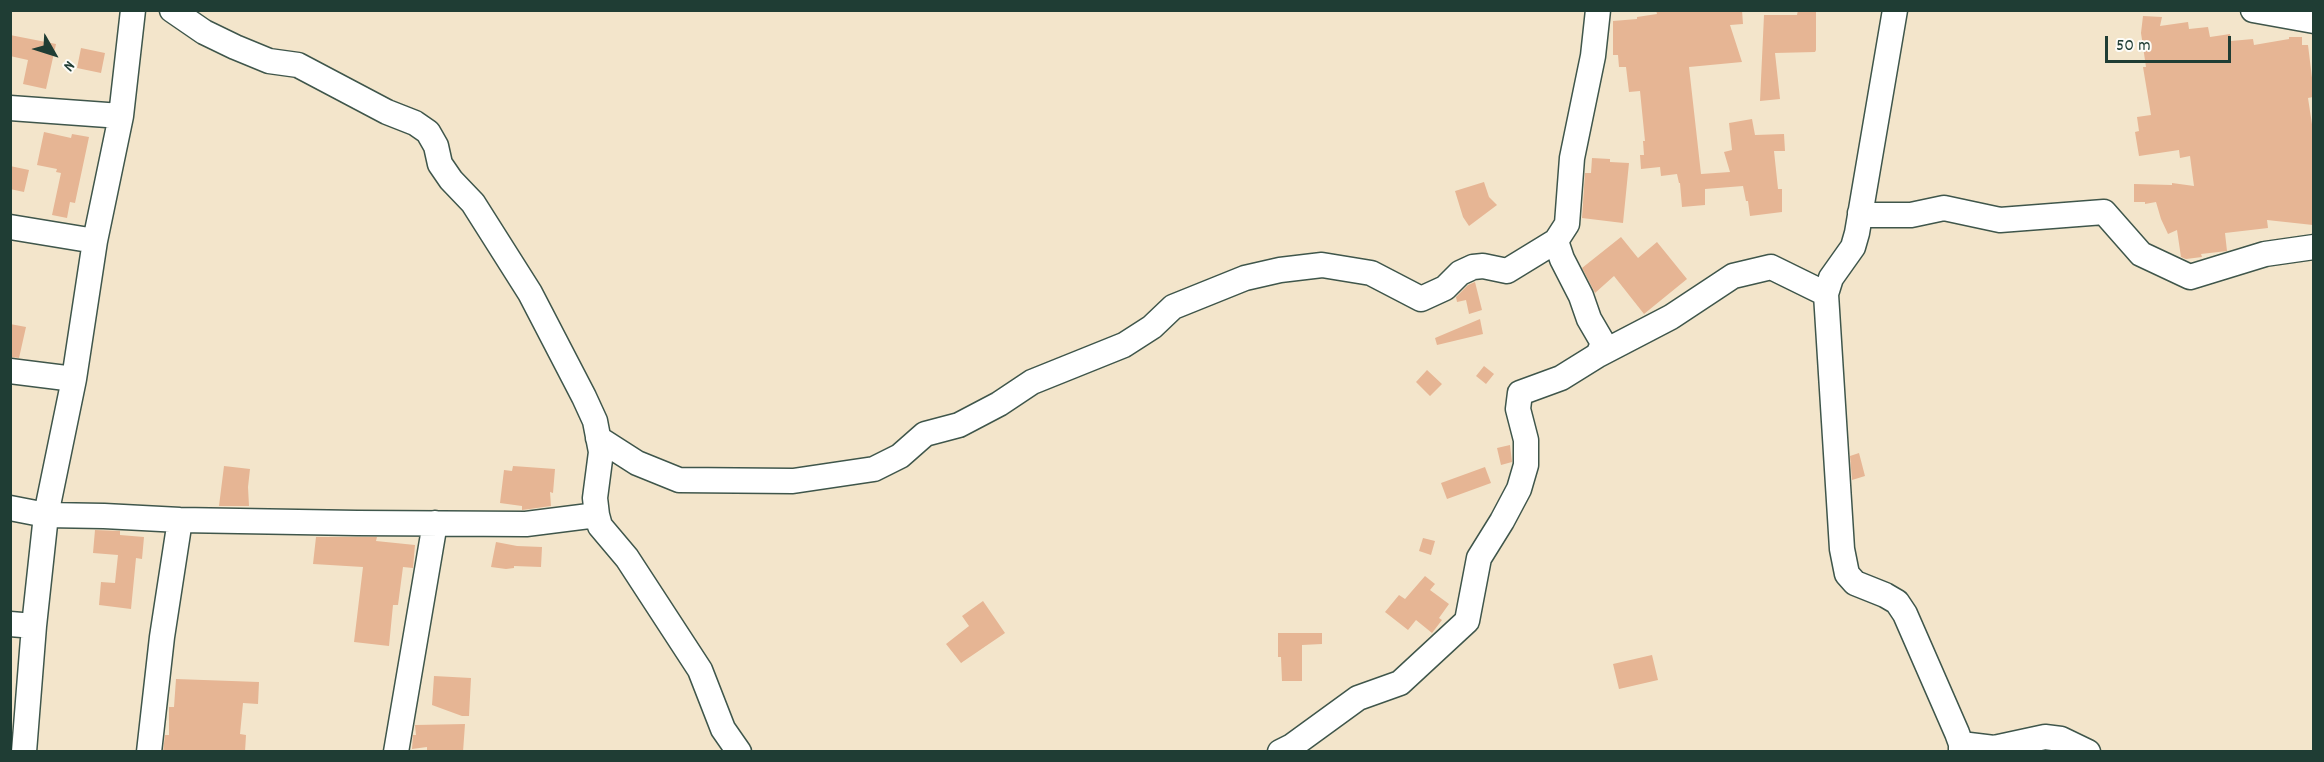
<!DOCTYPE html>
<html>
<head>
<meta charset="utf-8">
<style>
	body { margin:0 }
	#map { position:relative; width:2324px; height:762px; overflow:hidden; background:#f3e5cb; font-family:Dekko,sans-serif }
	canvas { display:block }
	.frame { position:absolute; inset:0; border:12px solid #1f3d34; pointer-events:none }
	.north { position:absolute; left:24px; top:24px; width:60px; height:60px; -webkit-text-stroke:4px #fdfcf7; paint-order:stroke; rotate:129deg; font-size:16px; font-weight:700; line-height:24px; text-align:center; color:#1f3d34 }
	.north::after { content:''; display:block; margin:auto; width:21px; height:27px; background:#1f3d34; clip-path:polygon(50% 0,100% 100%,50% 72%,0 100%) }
	.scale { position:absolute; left:2105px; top:36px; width:126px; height:27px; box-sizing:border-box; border:3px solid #1f3d34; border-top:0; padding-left:8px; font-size:18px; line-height:21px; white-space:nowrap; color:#1f3d34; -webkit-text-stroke:4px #fdfcf7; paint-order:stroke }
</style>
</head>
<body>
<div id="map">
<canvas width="2324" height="762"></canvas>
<div class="frame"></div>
<div class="north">N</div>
<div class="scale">50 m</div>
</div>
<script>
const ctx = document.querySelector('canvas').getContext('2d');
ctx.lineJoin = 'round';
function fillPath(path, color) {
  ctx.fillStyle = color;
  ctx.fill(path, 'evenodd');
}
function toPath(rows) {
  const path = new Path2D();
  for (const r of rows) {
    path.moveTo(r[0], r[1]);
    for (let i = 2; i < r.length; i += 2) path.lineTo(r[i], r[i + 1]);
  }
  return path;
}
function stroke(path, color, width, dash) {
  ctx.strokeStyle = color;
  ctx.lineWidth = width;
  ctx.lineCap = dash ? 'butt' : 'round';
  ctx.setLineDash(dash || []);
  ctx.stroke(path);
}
fillPath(toPath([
	[1656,10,1742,10,1743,24,1730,25,1742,62,1689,67,1701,174,1730,172,1724,152,1732,150,1729,123,1752,119,1755,135,1784,134,1785,151,1774,151,1778,189,1782,189,1782,212,1750,216,1748,201,1746,201,1743,186,1705,189,1705,205,1682,207,1680,183,1679,183,1677,174,1661,176,1660,167,1641,169,1640,155,1644,155,1643,141,1645,141,1640,91,1629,92,1626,67,1619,67,1618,55,1613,55,1613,21,1637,19,1637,17,1657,14],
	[1798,10,1816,10,1816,50,1815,52,1775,53,1780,99,1760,101,1764,15,1797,15],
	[2143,16,2162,17,2160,26,2188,22,2189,29,2208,27,2210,37,2230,34,2231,41,2253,39,2254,45,2289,39,2289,37,2302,37,2302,45,2308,45,2313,86,2313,97,2308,98,2313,131,2313,225,2267,220,2268,228,2225,233,2227,251,2201,254,2202,257,2186,259,2181,257,2177,230,2168,234,2161,219,2156,202,2145,204,2145,202,2134,202,2134,184,2172,185,2172,183,2194,186,2190,156,2180,158,2179,150,2139,156,2135,132,2139,131,2137,117,2151,115,2143,67,2146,67,2141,33],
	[10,35,56,44,46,89,23,84,28,60,10,56],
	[81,48,105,53,101,73,77,68],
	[44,132,71,138,72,134,89,137,75,203,70,202,67,218,52,215,61,173,56,172,57,169,37,165],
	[1592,158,1610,159,1610,162,1629,163,1623,223,1582,218,1585,173,1591,173],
	[10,166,29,170,24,192,10,189],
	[1484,182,1489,197,1497,205,1469,226,1463,217,1455,191],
	[1621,237,1638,258,1657,242,1687,279,1644,314,1614,276,1595,293,1582,268],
	[1475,282,1482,310,1469,314,1466,300,1457,302,1456,297,1468,285],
	[1480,319,1483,334,1437,345,1435,338],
	[10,324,26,327,19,358,10,357],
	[1484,366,1494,374,1486,384,1476,376],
	[1427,370,1442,384,1430,396,1416,382],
	[1510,445,1512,462,1501,465,1497,448],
	[1859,453,1865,476,1852,480,1850,456],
	[224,466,250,469,248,487,249,506,219,506],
	[513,466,555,469,553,493,550,492,551,506,522,510,522,506,500,503,504,470,512,471],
	[1485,467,1491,483,1447,499,1441,483],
	[95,530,120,531,120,535,144,537,142,559,136,558,131,609,99,605,101,582,115,583,118,555,93,553],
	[316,537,377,537,376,541,415,545,413,568,403,567,398,605,393,605,389,646,354,642,363,567,313,564],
	[1423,538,1435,541,1431,555,1419,551],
	[496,542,517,546,542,547,541,567,514,566,514,568,506,569,491,567],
	[1425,576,1435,584,1430,590,1449,604,1439,618,1442,620,1432,633,1416,620,1408,630,1385,612,1399,595,1405,599],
	[983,601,1005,633,961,663,946,644,969,626,962,616],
	[1278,633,1322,633,1322,644,1302,645,1302,681,1282,681,1281,657,1278,657],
	[1652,655,1658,680,1619,689,1613,664],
	[434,676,471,678,469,716,462,716,432,705],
	[176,679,259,682,258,704,243,703,240,734,246,735,245,752,163,752,165,735,169,735,169,707,174,707],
	[465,724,463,752,427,752,427,747,412,749,413,735,416,735,415,725]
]), '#e6b594');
const minor = toPath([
	[172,10,204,32,235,47,269,61,298,65,387,112,415,123,428,132,436,146,440,164,451,180,473,203,530,293,584,397,595,421,601,452,595,498,597,515,600,526,627,558,700,670,723,729,739,752],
	[1895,10,1857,233,1853,247,1831,278,1826,294,1842,549,1847,574,1855,583,1885,595,1897,602,1905,614,1957,733,1961,744,1961,752],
	[2253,10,2314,21],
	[10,108,121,116],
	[1860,213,1871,215,1911,215,1944,208,2000,220,2104,212,2141,254,2190,277,2265,254,2314,247],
	[10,227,95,241],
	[1598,355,1671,317,1733,276,1771,267,1826,294],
	[10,371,74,379],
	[598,438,637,463,679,480,793,481,874,469,900,456,925,434,959,425,999,404,1032,382,1124,345,1152,327,1173,307,1245,278,1280,270,1322,265,1371,273,1421,299,1445,288,1460,273,1473,267,1483,266,1507,271,1556,241],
	[10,508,46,515,104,516,180,520,357,523,526,524,597,515],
	[10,624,34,626],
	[1961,744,1994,748,2045,737,2061,739,2088,752],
	[24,752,34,626,46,515,74,379,95,241,121,116,133,10],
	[149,752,162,637,180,520],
	[396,752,435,523],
	[1280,752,1292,746,1358,698,1400,683,1467,621,1479,558,1502,521,1519,489,1526,465,1526,440,1518,409,1520,393,1561,378,1598,355,1603,343,1589,319,1581,296,1562,259,1556,241,1567,224,1572,158,1593,56,1598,10]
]);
stroke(minor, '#3f564b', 27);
stroke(minor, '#fff', 24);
</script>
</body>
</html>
